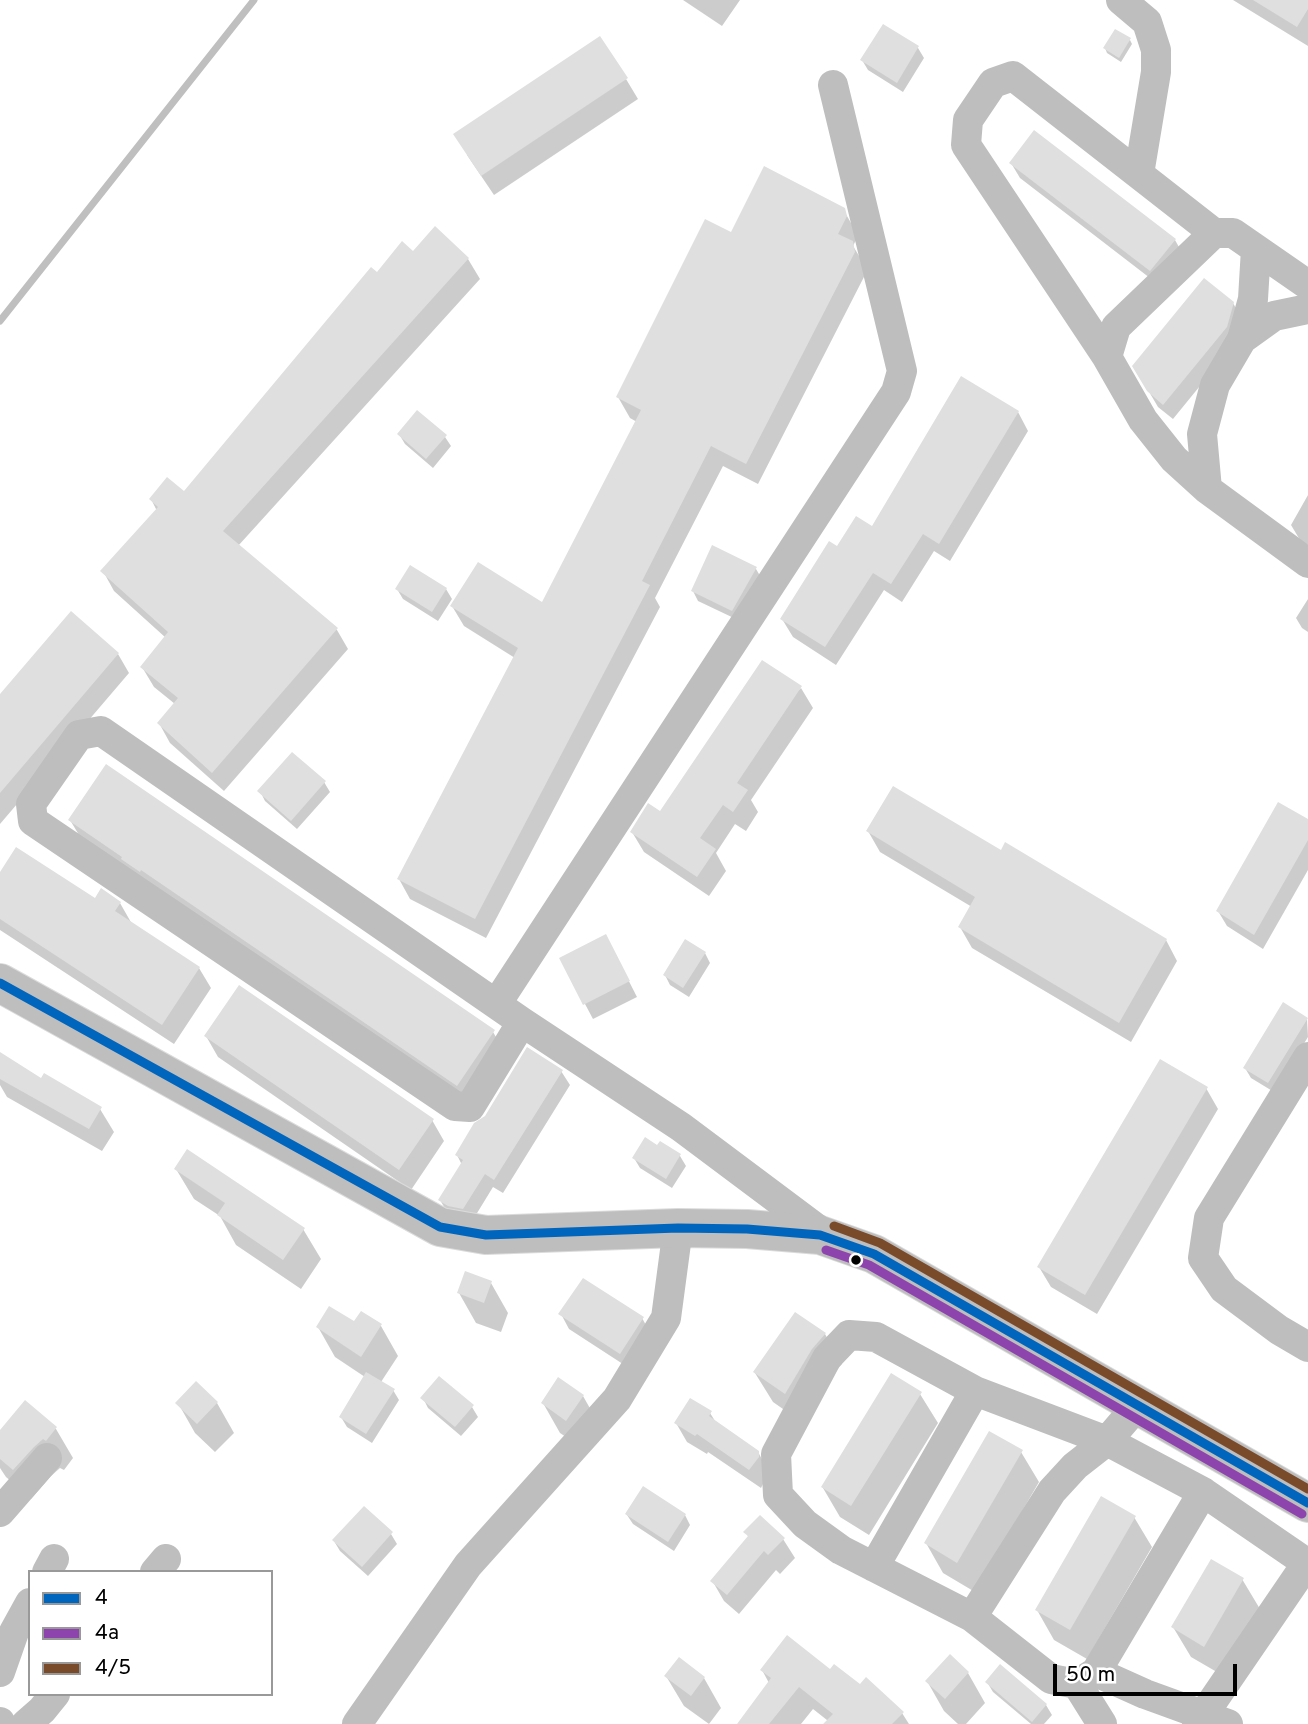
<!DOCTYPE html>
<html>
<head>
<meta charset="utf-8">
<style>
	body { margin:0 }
	#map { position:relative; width:1308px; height:1724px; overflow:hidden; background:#fff; font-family:Overpass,sans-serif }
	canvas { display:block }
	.legend { position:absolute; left:28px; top:1570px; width:245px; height:126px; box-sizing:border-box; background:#fff; border:2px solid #999; margin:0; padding:9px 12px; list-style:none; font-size:21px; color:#000 }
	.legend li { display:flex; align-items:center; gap:14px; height:35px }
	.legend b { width:35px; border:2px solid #999 }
	.scale { position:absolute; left:1053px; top:1664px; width:184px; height:32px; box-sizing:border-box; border:4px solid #000; border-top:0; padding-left:9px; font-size:21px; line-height:24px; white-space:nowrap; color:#000; -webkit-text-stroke:5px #fff; paint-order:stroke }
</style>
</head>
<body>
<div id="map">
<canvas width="1308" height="1724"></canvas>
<ul class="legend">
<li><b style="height:9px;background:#0065bd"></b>4</li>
<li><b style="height:9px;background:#8e44ad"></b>4а</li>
<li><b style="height:9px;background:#7a4b2a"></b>4/5</li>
</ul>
<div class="scale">50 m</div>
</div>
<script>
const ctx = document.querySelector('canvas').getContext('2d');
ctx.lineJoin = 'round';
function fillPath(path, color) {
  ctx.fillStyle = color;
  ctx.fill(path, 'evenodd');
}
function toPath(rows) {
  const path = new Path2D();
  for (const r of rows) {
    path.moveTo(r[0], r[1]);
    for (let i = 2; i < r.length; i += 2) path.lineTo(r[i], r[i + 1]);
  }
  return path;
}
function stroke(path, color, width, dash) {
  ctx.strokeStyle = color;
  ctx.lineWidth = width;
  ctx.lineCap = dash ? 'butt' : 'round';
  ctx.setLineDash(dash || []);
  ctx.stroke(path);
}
fillPath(toPath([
	[683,0,740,0,722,26],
	[1233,0,1308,0,1308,46],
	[883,26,918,48,924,58,903,92,868,70,862,60],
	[1130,40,1132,44,1121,62,1107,53,1105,48],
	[626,79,638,99,494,195,467,155],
	[1011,163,1175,240,1184,256,1159,285,1020,178],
	[843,209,855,230,857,238,853,246,864,264,866,273,758,484,723,466,655,598,660,607,486,938,410,899,399,879,515,658,464,626,452,606,543,604,637,422,630,418,618,397,731,234],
	[413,254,468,259,480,279,238,546,337,630,348,649,224,791,170,743,159,723,175,704,154,687,142,667,166,638,114,591,103,571,157,511,151,499,184,494,377,274],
	[1233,303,1242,319,1235,343,1173,419,1158,407,1134,366],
	[1018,412,1028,431,950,561,934,551,902,602,884,590,836,665,793,637,782,619,837,548,872,528],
	[399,434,445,437,451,446,433,468,405,444],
	[1308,495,1308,545,1300,540,1291,525],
	[713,548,756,569,762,579,738,620,698,601,693,591],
	[397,589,446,589,452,599,438,621,403,599],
	[1308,599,1308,632,1302,628,1296,618],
	[118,654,129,673,0,824,0,697],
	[801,688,813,708,751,800,758,812,746,831,735,824,716,853,726,871,709,896,644,852,632,832,661,814],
	[324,782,330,792,297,829,265,801,260,791],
	[70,820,493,1032,505,1052,469,1105,82,840],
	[1308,821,1308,870,1263,949,1227,926,1218,911],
	[868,831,1001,852,1166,940,1177,961,1131,1042,972,948,960,927,972,907,880,852],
	[0,875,95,900,120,903,132,924,199,968,211,988,174,1044,0,930],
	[614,952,637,997,593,1019,561,959],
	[705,953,710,963,689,997,670,985,665,975],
	[1307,1019,1308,1037,1274,1092,1251,1078,1245,1068],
	[206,1036,432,1120,444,1141,411,1190,218,1057],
	[0,1064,41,1080,100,1109,114,1132,102,1151,7,1097,0,1085],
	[561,1071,570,1085,503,1193,493,1187,471,1223,449,1215,440,1200,462,1165,457,1155],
	[1206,1088,1218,1109,1097,1314,1051,1287,1039,1267],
	[680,1156,686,1166,672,1188,640,1168,634,1158],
	[176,1169,303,1229,321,1259,301,1289,236,1245,220,1216,194,1199],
	[491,1283,508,1313,501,1332,476,1323,459,1293],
	[361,1313,381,1326,398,1356,381,1382,393,1390,399,1400,372,1443,347,1427,341,1417,365,1377,335,1357,318,1327,354,1324],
	[561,1314,642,1318,651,1334,629,1368,569,1329],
	[796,1314,825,1334,842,1364,828,1380,803,1423,773,1402,755,1373],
	[920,1394,938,1423,869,1535,840,1517,823,1488],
	[583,1396,600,1426,584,1449,560,1433,543,1403],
	[423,1398,472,1407,478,1417,461,1436,428,1408],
	[25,1403,56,1429,73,1458,64,1470,60,1468,51,1476,31,1499,6,1477,0,1468,0,1433],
	[178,1403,217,1403,234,1433,215,1452,195,1433],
	[710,1413,717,1424,758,1452,769,1472,761,1488,708,1452,707,1454,687,1442,676,1423],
	[1021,1452,1039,1482,975,1592,943,1573,926,1543],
	[627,1515,685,1515,690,1525,674,1551,633,1524],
	[1134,1517,1152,1547,1087,1659,1054,1640,1037,1610],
	[746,1532,783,1539,795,1558,780,1574,776,1570,739,1614,724,1601,713,1582,749,1538],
	[391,1534,397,1544,368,1576,340,1551,334,1541],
	[1242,1579,1260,1609,1222,1675,1191,1657,1173,1627],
	[950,1657,968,1673,985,1703,966,1724,958,1724,944,1711,927,1681],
	[762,1670,830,1672,902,1713,909,1724,832,1724,813,1709,801,1724,739,1724,769,1683],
	[666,1676,704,1678,721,1708,709,1724,684,1706],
	[987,1682,1046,1705,1052,1715,1044,1724,1031,1724,993,1692]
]), '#0003');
stroke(toPath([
	[0,321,254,0]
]), '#bfbfbf', 7);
fillPath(toPath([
	[1253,0,1308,0,1308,9,1297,27],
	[883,24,919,46,897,83,860,60],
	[1115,29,1131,38,1119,58,1103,48],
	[600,36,628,78,481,176,453,134],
	[1034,130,1176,239,1150,271,1009,163],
	[764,166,845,208,847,216,838,234,853,241,855,252,746,464,711,446,642,581,650,585,475,919,397,879,518,648,450,606,478,562,542,602,641,410,616,397,705,219,731,232],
	[435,226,469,258,223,531,338,628,212,773,157,723,178,698,140,667,168,632,100,571,158,507,149,499,167,477,184,491,371,267,377,272,402,241,413,251],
	[1204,278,1234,302,1227,327,1163,405,1147,391,1132,366],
	[961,376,1019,411,939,544,923,534,891,584,873,573,825,647,780,619,829,541,837,546,856,516,872,526],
	[417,410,447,435,426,459,397,434],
	[712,545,757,567,732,611,691,591],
	[410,565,447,588,432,612,395,589],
	[71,611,119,653,0,793,0,694],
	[762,660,802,686,737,783,748,790,733,812,723,805,700,838,716,849,697,877,630,832,648,803,660,811],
	[292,752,326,781,291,821,257,791],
	[106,764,495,1030,457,1086,141,870,140,872,121,859,122,857,68,820],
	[893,786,1001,850,1005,842,1167,939,1119,1023,958,927,975,897,866,831],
	[1278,802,1308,819,1308,840,1254,935,1216,911],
	[16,847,95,898,101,888,121,902,115,911,200,967,162,1025,0,919,0,872],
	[606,934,630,981,583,1005,559,958],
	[685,939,706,952,683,988,663,975],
	[239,985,434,1119,399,1170,204,1036],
	[1283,1002,1308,1018,1268,1083,1243,1068],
	[527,1047,563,1070,494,1180,485,1174,463,1209,448,1206,438,1200,463,1160,455,1155,474,1123,485,1116],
	[0,1052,41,1078,44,1073,102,1107,89,1129,0,1079],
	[1160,1059,1208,1087,1085,1295,1037,1267],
	[645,1137,657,1145,660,1141,681,1154,666,1179,632,1158],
	[187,1149,305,1228,283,1260,217,1215,225,1203,174,1169],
	[465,1271,492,1281,484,1303,457,1293],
	[583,1278,644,1317,620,1354,558,1314],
	[329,1306,354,1321,361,1311,382,1324,361,1357,316,1327],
	[795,1312,826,1333,812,1349,785,1394,753,1372],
	[366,1372,395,1389,366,1434,339,1417],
	[891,1373,922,1392,851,1506,821,1487],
	[439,1376,474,1405,455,1427,420,1398],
	[558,1377,584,1395,566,1421,541,1403],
	[196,1381,218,1402,197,1424,175,1403],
	[690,1398,712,1411,709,1416,759,1451,759,1457,749,1470,697,1434,695,1436,674,1423],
	[25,1400,57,1427,46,1441,43,1439,34,1447,13,1470,0,1459,0,1430],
	[989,1431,1023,1450,957,1563,924,1543],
	[643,1486,686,1514,668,1542,625,1514],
	[1101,1496,1136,1516,1070,1630,1035,1610],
	[364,1506,393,1532,362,1567,332,1540],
	[760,1515,785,1538,768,1555,764,1551,727,1595,710,1581,748,1536,743,1532],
	[1211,1559,1244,1578,1204,1647,1171,1627],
	[787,1635,830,1669,834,1664,860,1684,866,1677,904,1712,892,1724,823,1724,833,1714,799,1687,769,1724,737,1724,771,1678,760,1670],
	[950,1654,969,1672,945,1699,925,1681],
	[679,1657,705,1677,691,1696,664,1676],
	[1000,1664,1047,1704,1032,1722,985,1682]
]), '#dfdfdf');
const major = toPath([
	[0,983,440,1227,486,1235,678,1228,747,1229,820,1235,874,1254,1308,1503]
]);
stroke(major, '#dbdbdb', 40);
stroke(toPath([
	[1121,0,1147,22,1156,50,1156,72,1139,174],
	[1308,285,1233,233,1214,233,1116,327,1107,357,1143,420,1174,459,1207,489,1308,563],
	[1242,339,1253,299,1256,249],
	[1107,357,966,145,968,120,993,83,1013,76,1214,233],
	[1207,489,1202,434,1215,385,1242,339,1274,316,1308,309],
	[497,1003,896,392,902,371,833,85],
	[522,1022,470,1107,455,1106,33,821,31,804,79,735,101,731,522,1022,681,1127,828,1237],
	[1308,1057,1209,1218,1203,1258,1224,1289,1279,1330,1308,1347],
	[1137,1406,1107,1441,975,1391,876,1337,849,1335,827,1358,776,1454,778,1495,805,1524,841,1550,972,1617,1051,1679,1077,1684,1096,1672,1145,1694,1228,1724],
	[0,1512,47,1458],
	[874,1567,975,1391],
	[47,1572,54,1559],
	[155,1572,166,1559],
	[972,1617,1052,1491,1075,1466,1107,1441,1203,1492,1308,1564],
	[0,1672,14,1632,30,1603],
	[1096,1672,1203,1492],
	[1077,1684,1102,1724],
	[0,1722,1,1724],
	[26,1724,42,1710,55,1694],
	[357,1724,468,1565,617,1399,666,1318,678,1228],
	[1197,1724,1307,1563]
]), '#bebebe', 30);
stroke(major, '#bebebe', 38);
stroke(toPath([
	[0,983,440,1227,486,1235,678,1228,747,1229,820,1235,874,1254,1308,1503]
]), '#0065bd', 9);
stroke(toPath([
	[826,1250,869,1265,1302,1514]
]), '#8e44ad', 9);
stroke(toPath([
	[834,1226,880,1243,1308,1489]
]), '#7a4b2a', 9);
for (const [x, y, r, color] of [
	[856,1260,6,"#000"]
]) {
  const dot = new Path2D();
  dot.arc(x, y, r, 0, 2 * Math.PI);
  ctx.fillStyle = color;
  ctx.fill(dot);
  stroke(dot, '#fff', 2.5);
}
</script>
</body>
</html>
